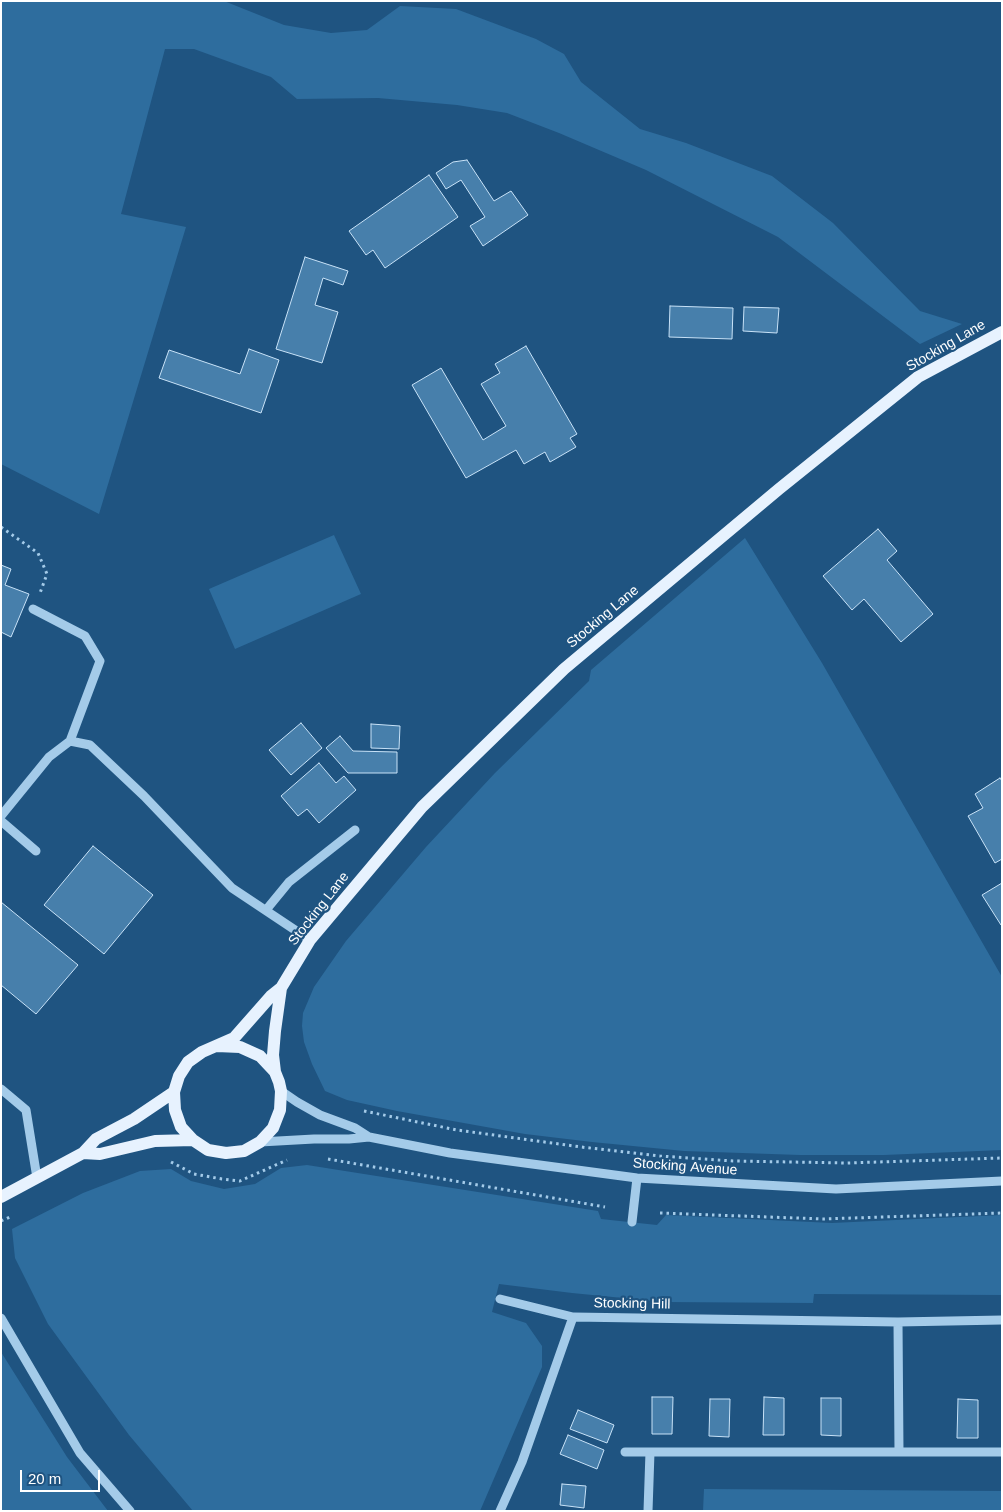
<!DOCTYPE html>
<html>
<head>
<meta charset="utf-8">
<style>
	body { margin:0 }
	#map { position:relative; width:1003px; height:1512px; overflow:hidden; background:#1f5481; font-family:Arial,sans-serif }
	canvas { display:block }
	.frame { position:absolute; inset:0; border:2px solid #fff; pointer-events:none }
	.scale { position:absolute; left:20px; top:1470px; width:80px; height:22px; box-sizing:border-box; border:2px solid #fff; border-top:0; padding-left:6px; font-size:15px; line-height:18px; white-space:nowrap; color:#fff; -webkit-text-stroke:4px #1f5481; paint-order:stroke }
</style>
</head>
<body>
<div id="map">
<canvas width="1003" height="1512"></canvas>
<div class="frame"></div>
<div class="scale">20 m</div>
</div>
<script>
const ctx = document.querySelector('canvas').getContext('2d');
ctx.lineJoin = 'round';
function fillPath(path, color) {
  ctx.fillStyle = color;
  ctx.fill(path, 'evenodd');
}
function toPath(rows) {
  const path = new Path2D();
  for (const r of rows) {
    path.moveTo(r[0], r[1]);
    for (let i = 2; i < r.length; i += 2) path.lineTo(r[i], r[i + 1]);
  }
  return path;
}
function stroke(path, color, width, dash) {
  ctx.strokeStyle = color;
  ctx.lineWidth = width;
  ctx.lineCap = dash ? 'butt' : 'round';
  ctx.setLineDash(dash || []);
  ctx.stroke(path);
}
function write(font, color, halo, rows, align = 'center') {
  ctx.font = font + ' Arial,sans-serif';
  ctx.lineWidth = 4.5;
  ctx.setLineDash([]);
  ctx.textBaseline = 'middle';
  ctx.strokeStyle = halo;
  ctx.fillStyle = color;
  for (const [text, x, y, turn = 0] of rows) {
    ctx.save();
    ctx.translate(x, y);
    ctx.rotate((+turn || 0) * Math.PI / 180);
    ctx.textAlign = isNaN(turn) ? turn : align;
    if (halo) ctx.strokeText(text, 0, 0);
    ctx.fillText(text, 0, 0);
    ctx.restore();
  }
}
fillPath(toPath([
	[1,1,224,1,284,25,331,33,367,30,400,6,456,9,536,39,564,54,581,82,640,129,686,143,772,176,833,223,920,311,962,324,920,344,778,237,646,170,559,133,507,113,457,105,378,98,297,99,271,77,194,49,165,49,121,214,186,227,99,514,1,464],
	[334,535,361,594,235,649,209,589],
	[745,538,822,663,1002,977,1002,1150,884,1155,800,1155,684,1151,592,1142,525,1134,397,1111,347,1100,325,1091,312,1064,304,1042,302,1026,303,1013,314,987,346,941,426,847,495,773,589,681,591,670],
	[307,1165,598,1211,601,1219,657,1225,666,1215,832,1223,1002,1215,1002,1295,814,1294,813,1303,664,1302,572,1293,499,1284,492,1312,526,1323,542,1346,542,1367,480,1511,193,1511,129,1435,48,1324,15,1258,12,1229,83,1193,140,1171,171,1169,191,1181,224,1189,255,1184,281,1168],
	[1,1352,67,1457,108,1511,1,1511],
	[704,1489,1002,1491,1002,1511,703,1511]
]), '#2e6d9e');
const building = toPath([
	[467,160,494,201,511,191,528,215,483,246,470,226,485,217,461,180,446,189,436,173,453,162,467,160],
	[429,175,458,217,385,268,373,250,366,255,349,231,429,175],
	[305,257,348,271,343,285,323,278,315,305,338,312,322,363,276,349,305,257],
	[670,306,733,308,732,339,669,337,670,306],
	[744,307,779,308,777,333,743,331,744,307],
	[526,346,577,434,570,438,576,447,550,462,545,452,524,464,516,450,466,478,412,385,441,368,483,440,506,426,481,384,500,373,495,364,526,346],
	[249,349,279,360,261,413,159,378,169,350,240,374,249,349],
	[878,529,897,551,887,560,933,614,901,642,864,599,852,610,823,576,878,529],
	[1,565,11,569,5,585,29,594,11,637,1,632,1,565],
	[301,723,322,748,291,775,269,750,301,723],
	[371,724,400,726,399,749,371,748,371,724],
	[340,736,353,751,397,752,397,773,348,773,326,748,340,736],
	[319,763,336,783,344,776,356,790,319,823,307,809,298,816,281,796,319,763],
	[1000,778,1002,781,1002,859,995,863,968,816,983,808,975,794,1000,778],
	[93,846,153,895,104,954,44,905,93,846],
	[1002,883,1002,925,1001,925,982,895,1002,883],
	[1,902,78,965,36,1014,1,985,1,902],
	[652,1397,673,1397,672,1434,652,1434,652,1397],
	[764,1397,784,1398,784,1435,763,1435,764,1397],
	[821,1398,841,1398,841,1436,821,1435,821,1398],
	[710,1399,730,1399,729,1437,709,1436,710,1399],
	[958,1399,978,1400,978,1438,957,1438,958,1399],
	[578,1410,614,1425,607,1443,570,1429,578,1410],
	[568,1435,604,1450,597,1469,560,1454,568,1435],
	[562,1484,586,1486,584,1508,560,1505,562,1484]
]);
fillPath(building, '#477fab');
stroke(building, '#c8e2f7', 1);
stroke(toPath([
	[1,527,38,553,47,574,40,593],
	[364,1111,457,1130,581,1147,660,1156,733,1161,847,1163,1002,1158],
	[328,1159,605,1207],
	[171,1162,194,1174,222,1179,240,1181,287,1160],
	[660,1213,823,1219,1002,1213],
	[1,1221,10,1217]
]), '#a4cbe9', 3, [2.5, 4]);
stroke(toPath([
	[33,609,85,636,100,661,70,741],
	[1,816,49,757,70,741,90,745,144,796,232,888,310,940],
	[1,821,36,851],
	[266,910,289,882,355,830],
	[1,1089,26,1110,37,1178],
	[281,1091,297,1102,320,1115,355,1128,369,1137],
	[260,1142,314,1139,349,1139,369,1137,450,1153,637,1178,836,1189,1002,1181],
	[632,1222,637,1178],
	[500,1299,573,1317],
	[1,1318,80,1453,130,1511],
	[898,1322,899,1452],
	[625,1452,1002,1452],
	[500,1511,522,1462,573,1317,898,1322,1002,1320],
	[648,1511,650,1452]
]), '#a4cbe9', 9);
stroke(toPath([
	[217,1046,240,1047,260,1056,275,1072,279,1082,281,1091,280,1110,273,1128,260,1142,244,1151,226,1153,208,1150,193,1140,181,1127,175,1110,174,1092,179,1076,188,1062,202,1052,234,1038,271,996,281,988,310,940,422,807,564,669,779,489,918,377,1002,332],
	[275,1072,273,1055,275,1031,281,988],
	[83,1153,100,1154,155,1141,193,1140],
	[1,1197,83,1153,96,1139,134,1119,174,1092]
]), '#e7f2fe', 12);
write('14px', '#fff', '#1f5481', [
	["Stocking Lane",946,346,-30],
	["Stocking Lane",603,617,-40],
	["Stocking Lane",319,909,-52],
	["Stocking Avenue",685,1167,4],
	["Stocking Hill",632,1304,1]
]);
</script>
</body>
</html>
